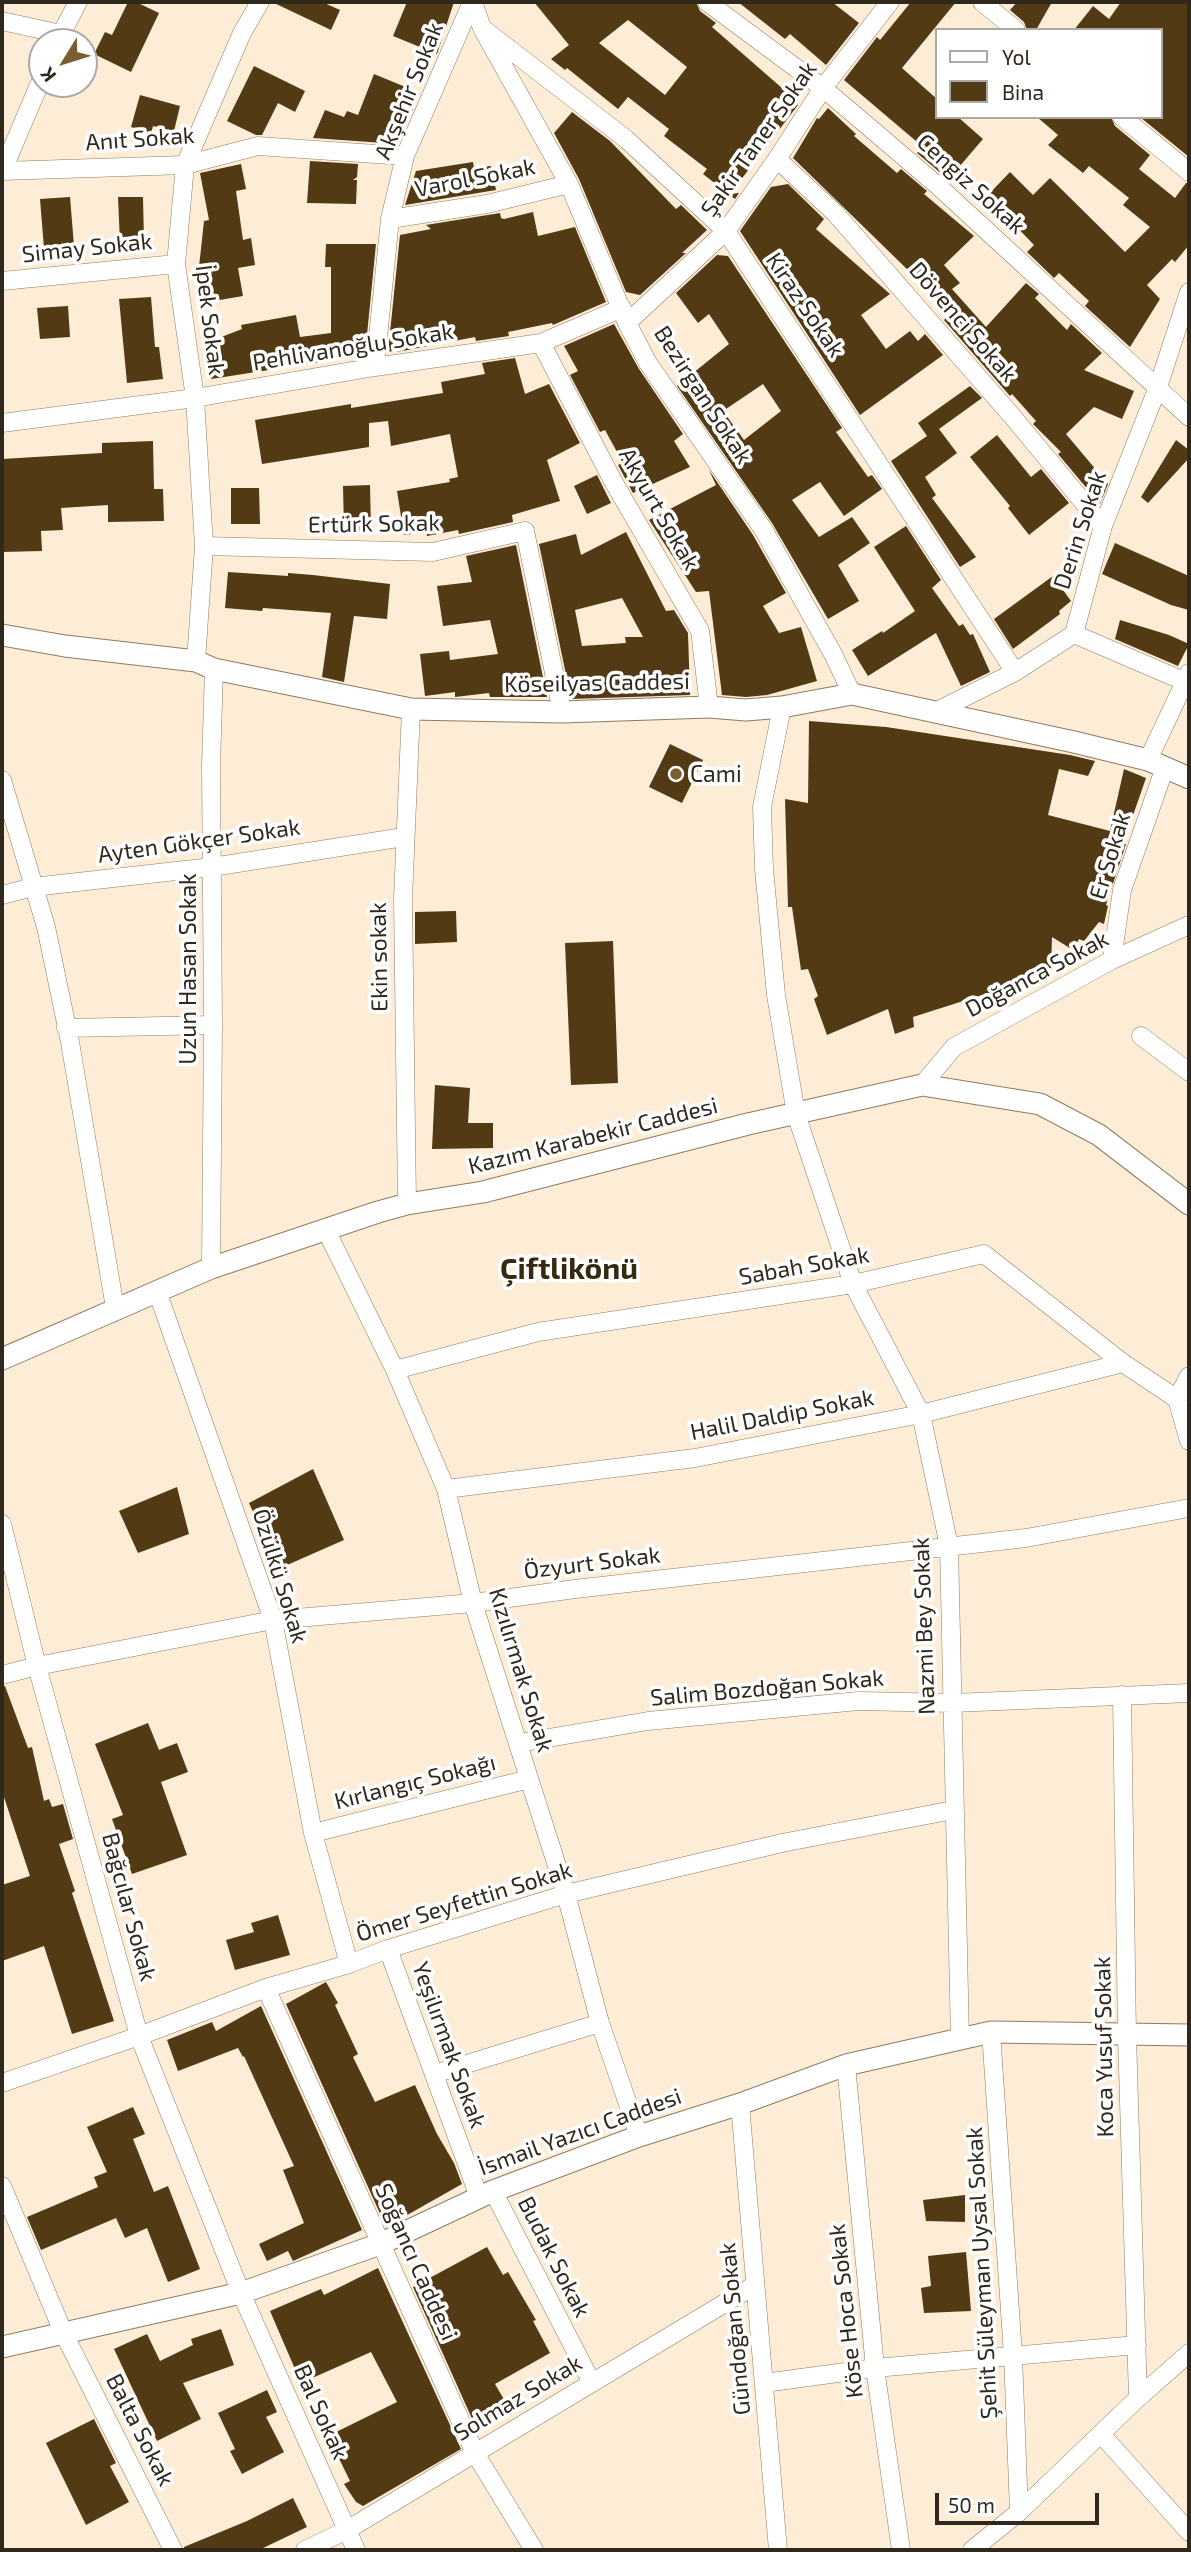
<!DOCTYPE html>
<html>
<head>
<meta charset="utf-8">
<style>
	body { margin:0 }
	#map { position:relative; width:1191px; height:2552px; overflow:hidden; background:#fdedd6; font-family:"Exo 2",sans-serif }
	canvas { display:block }
	.frame { position:absolute; inset:0; border:4px solid #2f281d; pointer-events:none }
	.legend { position:absolute; left:935px; top:28px; width:228px; height:91px; box-sizing:border-box; background:#fff; border:2px solid #aca9a5; margin:0; padding:9px 12px; list-style:none; font-size:21px; color:#2f281d }
	.legend li { display:flex; align-items:center; gap:14px; height:35px }
	.legend b { width:35px; border:2px solid #aca9a5 }
	.north { position:absolute; left:28px; top:28px; width:70px; height:70px; box-sizing:border-box; background:#fff; border:2px solid #aca9a5; border-radius:50%; rotate:232deg; font-size:19px; font-weight:700; line-height:28px; text-align:center; color:#2f281d }
	.north::after { content:''; display:block; margin:auto; width:24px; height:32px; background:#7a5e31; clip-path:polygon(50% 0,100% 100%,50% 72%,0 100%) }
	.scale { position:absolute; left:935px; top:2493px; width:164px; height:32px; box-sizing:border-box; border:4px solid #2f281d; border-top:0; padding-left:9px; font-size:21px; line-height:24px; white-space:nowrap; color:#2f281d; -webkit-text-stroke:5px #fff; paint-order:stroke }
</style>
</head>
<body>
<div id="map">
<canvas width="1191" height="2552"></canvas>
<div class="frame"></div>
<ul class="legend">
<li><b style="height:9px;background:#fff"></b>Yol</li>
<li><b style="height:19px;background:#513a14"></b>Bina</li>
</ul>
<div class="north">K</div>
<div class="scale">50 m</div>
</div>
<script>
const ctx = document.querySelector('canvas').getContext('2d');
ctx.lineJoin = 'round';
function fillPath(path, color) {
  ctx.fillStyle = color;
  ctx.fill(path, 'evenodd');
}
function toPath(rows) {
  const path = new Path2D();
  for (const r of rows) {
    path.moveTo(r[0], r[1]);
    for (let i = 2; i < r.length; i += 2) path.lineTo(r[i], r[i + 1]);
  }
  return path;
}
function stroke(path, color, width, dash) {
  ctx.strokeStyle = color;
  ctx.lineWidth = width;
  ctx.lineCap = dash ? 'butt' : 'round';
  ctx.setLineDash(dash || []);
  ctx.stroke(path);
}
function write(font, color, halo, rows, align = 'center') {
  ctx.font = font + ' "Exo 2",sans-serif';
  ctx.lineWidth = 7;
  ctx.setLineDash([]);
  ctx.textBaseline = 'middle';
  ctx.strokeStyle = halo;
  ctx.fillStyle = color;
  for (const [text, x, y, turn = 0] of rows) {
    ctx.save();
    ctx.translate(x, y);
    ctx.rotate((+turn || 0) * Math.PI / 180);
    ctx.textAlign = isNaN(turn) ? turn : align;
    if (halo) ctx.strokeText(text, 0, 0);
    ctx.fillText(text, 0, 0);
    ctx.restore();
  }
}
fillPath(toPath([
	[128,2,136,2,159,13,131,72,94,54,105,32,112,35],
	[272,2,322,2,340,10,331,30],
	[407,2,454,2,437,54,393,36],
	[534,2,696,2,700,11,716,23,712,27,798,102,796,104,798,105,730,194,739,193,735,199,703,174,707,169,664,136,669,129,628,97,618,109,567,68,565,70,551,59,569,45],
	[628,20,687,67,665,95,599,43],
	[738,2,832,2,859,23,826,65,790,34,785,39],
	[911,2,956,2,902,68,937,99,937,117,958,117,983,139,953,174,948,170,943,175,917,153,923,147,844,80,877,37,880,40],
	[1017,2,1052,2,1036,30,1027,30,1024,22,1010,10],
	[1121,2,1189,2,1189,157,1140,117,1161,117,1161,30,1074,30,1093,6,1109,19],
	[254,66,305,91,295,112,278,103,262,135,256,135,227,121],
	[374,74,420,93,412,111,408,110,398,144,313,138,325,110,344,117,347,111,358,115],
	[140,95,180,106,174,131,153,126,151,133,131,127],
	[828,108,856,134,854,136,897,173,901,169,927,191,924,194,974,236,944,265,960,283,952,289,986,327,1026,283,1039,294,1035,298,1067,330,1071,324,1102,353,1084,370,1134,391,1122,419,1094,407,1066,434,1108,484,1100,504,1058,454,1061,452,1033,424,1036,421,1012,394,1010,396,944,320,951,312,793,158,817,118,819,119],
	[572,112,610,141,676,209,681,205,707,230,682,253,686,253,640,295,626,292,579,179,554,133],
	[1037,117,1111,117,1115,126,1150,155,1139,169,1175,198,1186,183,1189,183,1189,245,1175,262,1172,259,1147,285,1160,299,1130,347,1085,306,1089,301,1059,273,1054,278,1027,252,1034,245,987,196,1010,172,1033,195,1050,178,1125,252,1150,227,1123,205,1129,198,1089,166,1083,173,1048,145,1058,135],
	[310,161,358,164,357,177,353,180,357,180,356,204,307,203],
	[473,162,474,168,491,166,496,190,405,205,416,171],
	[241,164,246,189,236,191,243,240,251,238,255,265,238,268,243,296,202,303,198,276,204,221,209,220,200,173],
	[788,184,824,219,816,229,890,294,861,315,886,349,910,331,918,341,925,334,943,355,860,415,740,231,771,187],
	[70,197,74,246,44,248,40,199],
	[118,197,143,197,144,242,120,243],
	[533,212,538,236,575,227,606,302,553,325,552,323,508,332,509,336,476,341,475,337,397,352,397,350,388,352,400,235,431,229,426,225,500,213,501,218,504,219],
	[326,244,376,244,365,355,211,379,206,343,242,329,241,325,296,315,300,337,331,333,331,267,325,267],
	[717,255,728,256,842,428,836,432,868,477,872,475,882,489,844,516,820,482,792,500,819,537,852,517,870,543,838,565,859,601,828,619,772,523,677,386,729,344,709,314,698,323,676,293],
	[763,384,781,411,744,440,723,411],
	[151,297,155,347,159,347,163,379,127,383,119,299],
	[68,306,70,337,40,339,37,308],
	[614,324,639,369,683,434,674,441,690,467,633,493,618,465,623,463,605,430,600,432,570,375,578,371,564,346],
	[515,358,525,394,549,384,580,443,547,460,560,501,512,515,513,522,459,534,458,530,427,536,426,532,404,535,397,491,450,482,449,479,458,477,450,434,391,446,388,421,369,423,369,447,262,464,255,420,351,404,351,408,443,393,441,382,485,374,482,363],
	[970,386,982,398,939,429,957,453,925,477,936,495,932,498,976,557,960,567,891,461,927,436,918,423],
	[997,435,1031,477,1041,469,1069,503,1029,535,1008,508,1010,506,970,457],
	[1176,440,1189,450,1189,458,1148,503,1141,497],
	[153,441,154,489,163,489,164,521,108,522,108,505,61,508,63,530,41,531,42,551,2,552,2,459,102,453,102,443],
	[709,470,753,535,786,593,763,606,779,633,801,627,817,681,767,695,746,697,722,695,709,591,696,592,649,520,716,485],
	[597,475,611,503,587,514,574,486],
	[370,485,371,531,344,531,343,486],
	[231,488,259,488,260,524,231,524],
	[906,526,941,580,932,588,959,626,963,624,970,635,973,634,990,672,961,686,936,633,868,676,852,650,882,631,883,633,915,611,874,547],
	[626,532,666,611,674,610,688,633,690,695,571,699,539,544,576,534,581,555],
	[622,598,643,637,625,637,626,643,582,646,575,610],
	[1115,543,1189,576,1189,610,1171,605,1102,574],
	[516,545,547,697,490,697,489,693,455,697,455,692,425,696,420,654,449,651,450,660,498,654,490,620,443,626,437,586,472,582,466,556],
	[228,572,288,576,288,573,313,575,390,584,387,619,354,616,344,682,322,677,331,613,263,608,262,611,225,608],
	[1053,576,1071,601,1059,611,1060,614,1013,649,994,619],
	[1120,620,1169,635,1189,644,1178,666,1115,639],
	[809,721,886,727,1070,755,1095,761,1088,776,1059,769,1048,815,1110,831,1124,769,1146,778,1123,844,1126,844,1106,905,1108,906,1104,924,1099,922,1084,941,1079,939,1073,950,1052,937,1051,968,1028,973,1030,984,984,1003,982,995,913,1017,914,1027,895,1034,888,1009,827,1035,814,999,818,996,808,969,801,970,792,907,788,907,785,799,808,803],
	[670,744,703,760,682,803,649,787],
	[456,911,457,942,415,944,415,912],
	[613,941,618,1083,571,1085,565,943],
	[435,1085,470,1088,468,1123,493,1123,493,1148,432,1149],
	[313,1469,344,1540,278,1569,249,1503],
	[177,1487,189,1534,138,1553,119,1511],
	[2,1686,5,1686,28,1748,32,1747,44,1801,49,1799,52,1807,63,1804,73,1839,59,1844,75,1891,72,1893,114,2021,72,2034,44,1946,2,1961,2,1885,30,1876,2,1791],
	[148,1723,159,1750,177,1743,188,1772,161,1782,187,1855,132,1874,112,1819,123,1815,95,1744],
	[278,1915,290,1955,235,1970,226,1940,254,1932,251,1923],
	[326,1982,338,2003,335,2005,358,2054,353,2057,375,2102,415,2085,437,2134,454,2163,462,2184,386,2227,286,2004],
	[261,2006,362,2230,293,2261,288,2251,267,2261,259,2244,304,2223,283,2170,294,2166,244,2056,243,2057,238,2048,178,2071,167,2040,212,2022,216,2031],
	[133,2107,145,2134,133,2139,154,2192,168,2186,200,2269,168,2282,147,2228,125,2238,116,2218,41,2250,27,2217,98,2187,94,2177,107,2172,87,2127],
	[965,2195,965,2222,926,2221,923,2200],
	[487,2247,503,2275,508,2272,536,2320,533,2321,550,2353,495,2384,512,2413,478,2432,413,2287],
	[966,2252,971,2311,924,2313,921,2288,931,2286,928,2256],
	[378,2268,461,2449,363,2506,356,2502,344,2484,350,2481,328,2436,397,2402,371,2352,301,2383,270,2311,321,2289,324,2295],
	[221,2329,234,2365,183,2383,201,2419,157,2441,114,2349,147,2334,160,2361,193,2345,191,2339],
	[267,2390,277,2412,266,2417,284,2452,242,2474,230,2451,235,2449,218,2413],
	[94,2419,116,2463,110,2466,129,2502,86,2525,46,2443],
	[293,2498,307,2527,259,2550,184,2550,184,2547,247,2521]
]), '#513a14');
const minor = toPath([
	[473,2,482,28,569,184,627,323,648,363,763,529,833,654,852,694],
	[707,2,823,88,937,185,1189,417],
	[982,2,1016,30],
	[2,21,61,34],
	[482,28,626,139,726,231,1015,672],
	[57,42,78,2],
	[1122,117,1189,172],
	[777,159,835,213,1012,416,1103,526],
	[2,171,185,165,258,146,405,156],
	[2,172,42,78],
	[390,219,487,204,569,184],
	[2,281,176,264],
	[627,323,726,231,777,159,823,88,890,2],
	[541,343,613,481,700,631,709,707],
	[375,367,390,219,405,156,472,2],
	[2,423,195,398,375,367,541,343,622,308],
	[204,546,433,552,525,531,562,712],
	[1074,634,1186,682],
	[196,661,204,546,195,398,176,264,185,165,242,33,260,2],
	[782,707,762,807,764,869,776,995,796,1114,853,1284,921,1414,949,1546,960,2039],
	[935,712,1015,672,1074,634,1103,526,1158,387,1189,292],
	[1148,760,1189,673],
	[2,780,46,927,70,1042,115,1308],
	[2,895,33,887,212,867,404,837],
	[1112,960,1122,890,1165,767],
	[66,1028,213,1025],
	[1141,1036,1189,1072],
	[922,1085,954,1047,1112,960,1189,925],
	[407,1204,403,899,411,709],
	[326,1230,395,1370,446,1489,473,1603,566,1894,600,2023,639,2136],
	[211,1268,213,1025,211,766,214,669],
	[157,1291,273,1620,313,1833,349,1964],
	[395,1370,538,1332,853,1284,984,1254,1123,1363,1177,1399],
	[1189,1376,1177,1399,1189,1441],
	[446,1489,695,1458,921,1414,1123,1363],
	[2,1524,37,1666,139,2036,241,2293,356,2550],
	[2,1675,37,1666,273,1620,473,1603,575,1589,1026,1538,1189,1508],
	[1122,1695,1127,2035,1138,2398],
	[519,1743,648,1721,858,1701,953,1703,1189,1693],
	[313,1833,529,1779],
	[388,1949,479,2197],
	[266,1988,475,2453,534,2550],
	[991,2032,1013,2355,1019,2512],
	[846,2065,875,2368,901,2550],
	[434,2074,600,2023],
	[2,2083,139,2036,266,1988,349,1964,388,1949,566,1894,782,1843,953,1810],
	[740,2104,778,2550],
	[2,2186,63,2332,173,2550],
	[493,2191,592,2383],
	[764,2383,875,2368,1137,2345],
	[1101,2434,1189,2532],
	[305,2550,347,2530,755,2285],
	[972,2550,1019,2512,1138,2398,1189,2353]
]);
const tertiary = toPath([
	[2,635,65,646,196,661,214,669,411,709,562,712,709,707,746,710,782,707,852,694,1074,742,1148,760,1189,778],
	[2,1359,211,1268,378,1212,407,1204,483,1192,748,1124,922,1085,1040,1104,1099,1135,1189,1204],
	[2,2347,241,2293,380,2244,493,2191,639,2136,740,2104,846,2065,991,2032,1189,2035]
]);
stroke(minor, '#8e7c61', 19);
stroke(tertiary, '#8e7c61', 23);
stroke(minor, '#fff', 18);
stroke(tertiary, '#fff', 21);
for (const [x, y, r, color] of [
	[676,774,7,"#7a5e31"]
]) {
  const dot = new Path2D();
  dot.arc(x, y, r, 0, 2 * Math.PI);
  ctx.fillStyle = color;
  ctx.fill(dot);
  stroke(dot, '#fff', 2.5);
}
write('23px', '#2f281d', '#fff', [
	["Akşehir Sokak",409,91,-68],
	["Anıt Sokak",140,139,-4],
	["Şakir Taner Sokak",759,139,-55],
	["Varol Sokak",475,178,-11],
	["Cengiz Sokak",971,184,42],
	["Simay Sokak",87,248,-6],
	["Kiraz Sokak",805,305,56],
	["İpek Sokak",210,320,83],
	["Dövenci Sokak",963,322,49],
	["Pehlivanoğlu Sokak",353,347,-9],
	["Bezirgan Sokak",703,395,57],
	["Akyurt Sokak",659,509,60],
	["Ertürk Sokak",374,524,-1],
	["Derin Sokak",1080,530,-72],
	["Köseilyas Caddesi",597,683,-1],
	["Ayten Gökçer Sokak",199,841,-8],
	["Er Sokak",1110,856,-73],
	["Ekin sokak",379,957,-91],
	["Uzun Hasan Sokak",188,969,-90],
	["Doğanca Sokak",1037,974,-28],
	["Kazım Karabekir Caddesi",593,1136,-14],
	["Sabah Sokak",804,1266,-10],
	["Halil Daldip Sokak",782,1415,-11],
	["Özyurt Sokak",592,1563,-7],
	["Özülkü Sokak",280,1576,73],
	["Nazmi Bey Sokak",924,1626,-92],
	["Kızılırmak Sokak",521,1670,73],
	["Salim Bozdoğan Sokak",767,1688,-5],
	["Kırlangıç Sokağı",415,1782,-14],
	["Ömer Seyfettin Sokak",464,1902,-17],
	["Bağcılar Sokak",129,1907,75],
	["Yeşilırmak Sokak",449,2045,70],
	["Koca Yusuf Sokak",1104,2047,-91],
	["İsmail Yazıcı Caddesi",580,2132,-20],
	["Budak Sokak",554,2257,63],
	["Soğancı Caddesi",416,2262,66],
	["Şehit Süleyman Uysal Sokak",982,2273,-93],
	["Köse Hoca Sokak",846,2311,-96],
	["Gündoğan Sokak",735,2329,-95],
	["Solmaz Sokak",518,2398,-31],
	["Bal Sokak",321,2412,66],
	["Balta Sokak",140,2430,63]
]);
write('23px', '#2f281d', '#fff', [
	["Cami",690,774]
], 'left');
write('bold 30px', '#37280f', '#fff', [
	["Çiftlikönü",569,1269]
]);
</script>
</body>
</html>
